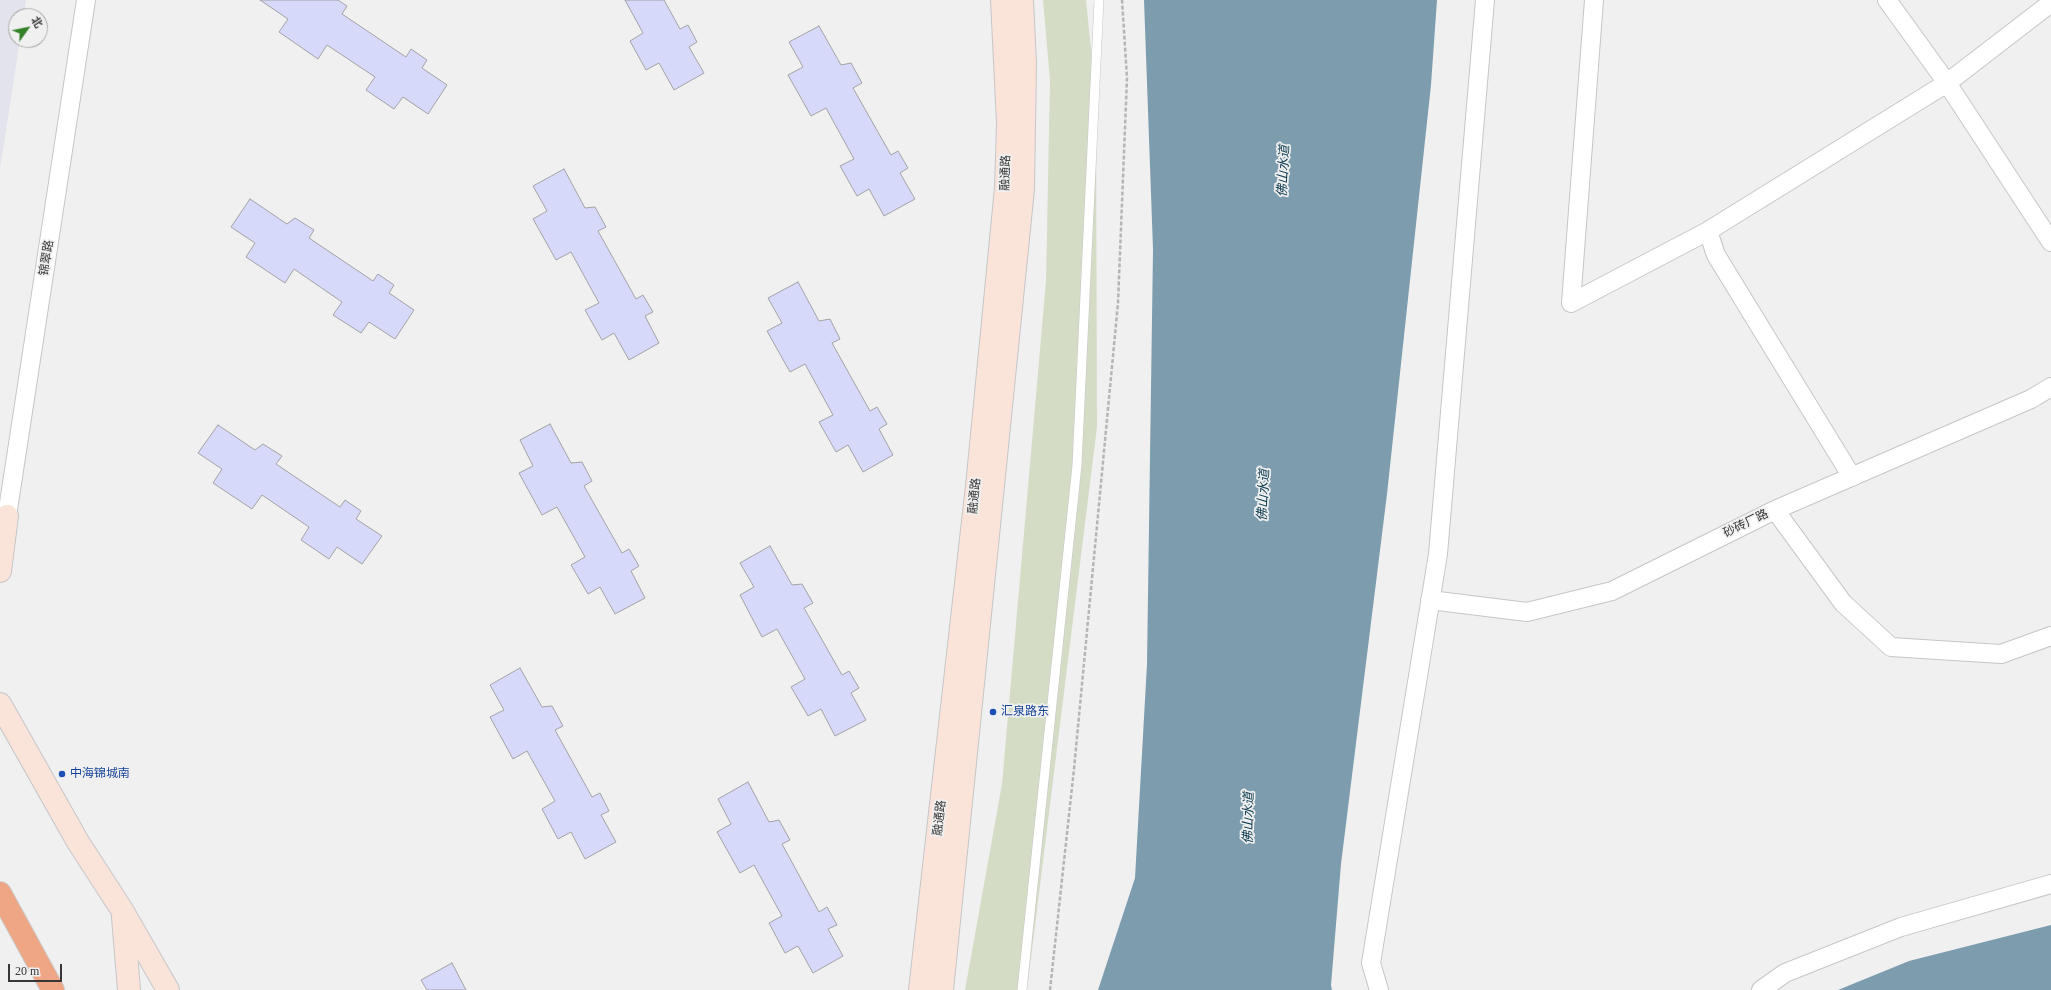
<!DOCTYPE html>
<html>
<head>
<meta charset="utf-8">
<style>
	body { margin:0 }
	#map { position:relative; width:2051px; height:990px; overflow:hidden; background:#f0f0f1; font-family:"Times New Roman","Noto Sans SC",serif }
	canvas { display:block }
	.north { position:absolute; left:8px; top:8px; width:40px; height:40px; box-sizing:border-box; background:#f0f0f1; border:1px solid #a6a6a7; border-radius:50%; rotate:57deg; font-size:11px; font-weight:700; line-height:16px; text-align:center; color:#373737 }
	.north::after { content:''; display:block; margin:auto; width:14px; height:18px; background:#358129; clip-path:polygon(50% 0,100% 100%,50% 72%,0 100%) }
	.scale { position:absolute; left:8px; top:964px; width:54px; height:18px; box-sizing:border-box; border:2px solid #373737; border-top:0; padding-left:5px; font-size:12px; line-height:14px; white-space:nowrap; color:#373737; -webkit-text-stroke:3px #f0f0f1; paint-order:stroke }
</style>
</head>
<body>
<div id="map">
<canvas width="2051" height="990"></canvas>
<div class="north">北</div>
<div class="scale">20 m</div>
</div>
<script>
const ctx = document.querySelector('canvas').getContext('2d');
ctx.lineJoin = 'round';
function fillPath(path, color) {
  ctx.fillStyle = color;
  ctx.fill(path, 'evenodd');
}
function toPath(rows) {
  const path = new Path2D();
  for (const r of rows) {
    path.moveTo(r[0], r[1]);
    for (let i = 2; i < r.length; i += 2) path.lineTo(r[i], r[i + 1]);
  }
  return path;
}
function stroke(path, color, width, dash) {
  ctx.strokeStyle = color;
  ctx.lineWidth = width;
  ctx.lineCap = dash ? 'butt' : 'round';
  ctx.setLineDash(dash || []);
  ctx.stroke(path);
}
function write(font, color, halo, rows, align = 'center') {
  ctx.font = font + ' "Times New Roman","Noto Sans SC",serif';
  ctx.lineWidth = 3.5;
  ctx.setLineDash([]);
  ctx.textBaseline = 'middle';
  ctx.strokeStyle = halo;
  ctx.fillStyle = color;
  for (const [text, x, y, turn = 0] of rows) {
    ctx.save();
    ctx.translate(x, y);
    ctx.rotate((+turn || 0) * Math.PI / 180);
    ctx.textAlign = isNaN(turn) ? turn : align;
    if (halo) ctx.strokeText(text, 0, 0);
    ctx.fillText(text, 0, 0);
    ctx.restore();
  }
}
fillPath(toPath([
	[0,0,26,0,24,16,16,16,16,40,20,40,0,169]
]), '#e2e3ec');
fillPath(toPath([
	[1043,0,1086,0,1096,98,1097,427,1027,990,965,990,1002,784,1046,281,1050,80]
]), '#d4dcc5');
fillPath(toPath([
	[1144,0,1437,0,1431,85,1387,494,1341,864,1331,985,1332,990,1098,990,1135,878,1147,664,1153,249],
	[2051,925,2051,990,1838,990,1909,961]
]), '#7d9dae');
const building = toPath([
	[260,0,338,0,347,6,342,14,406,57,411,49,427,60,422,68,447,85,428,114,403,97,394,109,366,90,375,77,327,45,318,59,279,32,288,19,260,0],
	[625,0,664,0,680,29,688,25,697,42,689,47,704,73,674,90,659,63,646,70,630,41,643,33,625,0],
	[819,26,841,65,851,63,862,83,853,88,891,155,898,151,908,168,900,173,915,199,884,216,869,189,857,196,840,166,854,159,826,108,811,116,788,75,803,67,789,42,819,26],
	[564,169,585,208,595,207,606,227,598,231,636,299,643,295,653,312,645,316,659,343,629,360,614,333,602,340,585,310,599,303,571,252,556,260,533,219,547,211,533,186,564,169],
	[250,199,287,224,295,218,314,230,309,238,373,281,378,274,394,285,389,293,414,310,395,339,369,322,361,333,333,315,342,302,294,269,285,283,246,257,255,243,231,227,250,199],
	[798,282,819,321,830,319,840,339,832,343,870,411,877,407,887,424,879,429,893,455,863,472,848,445,836,452,819,422,833,415,805,364,790,372,767,331,782,323,768,298,798,282],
	[550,424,571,463,582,462,592,481,584,486,622,553,629,549,639,566,631,571,645,598,615,614,600,587,588,594,571,565,585,557,557,507,542,515,519,473,533,466,520,440,550,424],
	[218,425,255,450,263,444,282,456,276,464,340,507,345,500,361,511,356,519,382,536,362,564,337,547,329,559,301,540,309,527,262,495,252,509,213,483,222,469,198,453,218,425],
	[770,546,792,585,802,584,813,603,804,608,842,675,849,671,859,688,851,693,866,720,835,736,821,709,808,716,791,687,805,679,777,629,762,637,740,595,754,587,740,563,770,546],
	[520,668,542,707,552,706,563,726,555,730,592,797,600,793,609,811,601,815,616,842,585,859,571,832,558,839,542,809,555,801,527,751,513,759,490,717,504,710,490,685,520,668],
	[748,782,769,822,779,820,790,840,782,844,819,912,827,907,837,925,828,929,843,956,813,973,798,946,785,953,769,923,782,916,754,865,740,873,717,832,731,824,718,799,748,782],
	[452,963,466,990,427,990,421,980,452,963]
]);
fillPath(building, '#d6d9f9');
stroke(building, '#a2a2a4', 1);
const lane = toPath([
	[1022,990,1077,465,1099,0]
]);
const street = toPath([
	[1887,0,1947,83,2051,242],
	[1708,231,1716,255,1852,477],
	[1571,303,1708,231,1947,83,2051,3],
	[1571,303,1594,0],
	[1775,510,1843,603,1891,647,2001,654,2051,636],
	[7,516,86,0],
	[1430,600,1527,612,1612,591,1775,510,2031,399,2051,387],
	[1379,990,1371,963,1438,554,1485,0],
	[1761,990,1785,973,1901,927,2051,884]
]);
const secondary = toPath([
	[0,571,7,516],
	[0,704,78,842,122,910,168,990],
	[123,917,129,990],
	[920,990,977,486,1006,188,1008,123,1002,0],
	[942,990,1023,189,1025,63,1022,0]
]);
const highway = toPath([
	[0,893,53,990]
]);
stroke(lane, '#c6c6c8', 10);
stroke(street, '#c6c6c8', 20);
stroke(secondary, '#c6c6c8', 24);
stroke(highway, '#cbcbcb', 24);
stroke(toPath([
	[1050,990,1074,769,1118,303,1127,78,1122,0]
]), '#b5b5b6', 2.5, [4, 2]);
stroke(lane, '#fff', 9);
stroke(street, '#fff', 18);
stroke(secondary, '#fae4da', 22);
stroke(highway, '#eea685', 22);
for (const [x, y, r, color] of [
	[993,712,4,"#1a4fb4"],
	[62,774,4,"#1a4fb4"]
]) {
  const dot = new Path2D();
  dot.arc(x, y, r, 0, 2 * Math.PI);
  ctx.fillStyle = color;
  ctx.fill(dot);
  stroke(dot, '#f0f0f1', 1.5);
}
write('12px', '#373737', '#f0f0f1', [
	["融通路",1006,173,-88],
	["锦翠路",47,258,-81],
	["融通路",975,496,-84],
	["砂砖厂路",1746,524,-26],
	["融通路",940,818,-83]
]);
write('12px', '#164399', '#f0f0f1', [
	["汇泉路东",1001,712],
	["中海锦城南",70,774]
], 'left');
write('italic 13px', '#0d3c4f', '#f0f0f1', [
	["佛山水道",1284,171,-87],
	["佛山水道",1264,495,-87],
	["佛山水道",1249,818,-89]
]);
</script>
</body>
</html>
